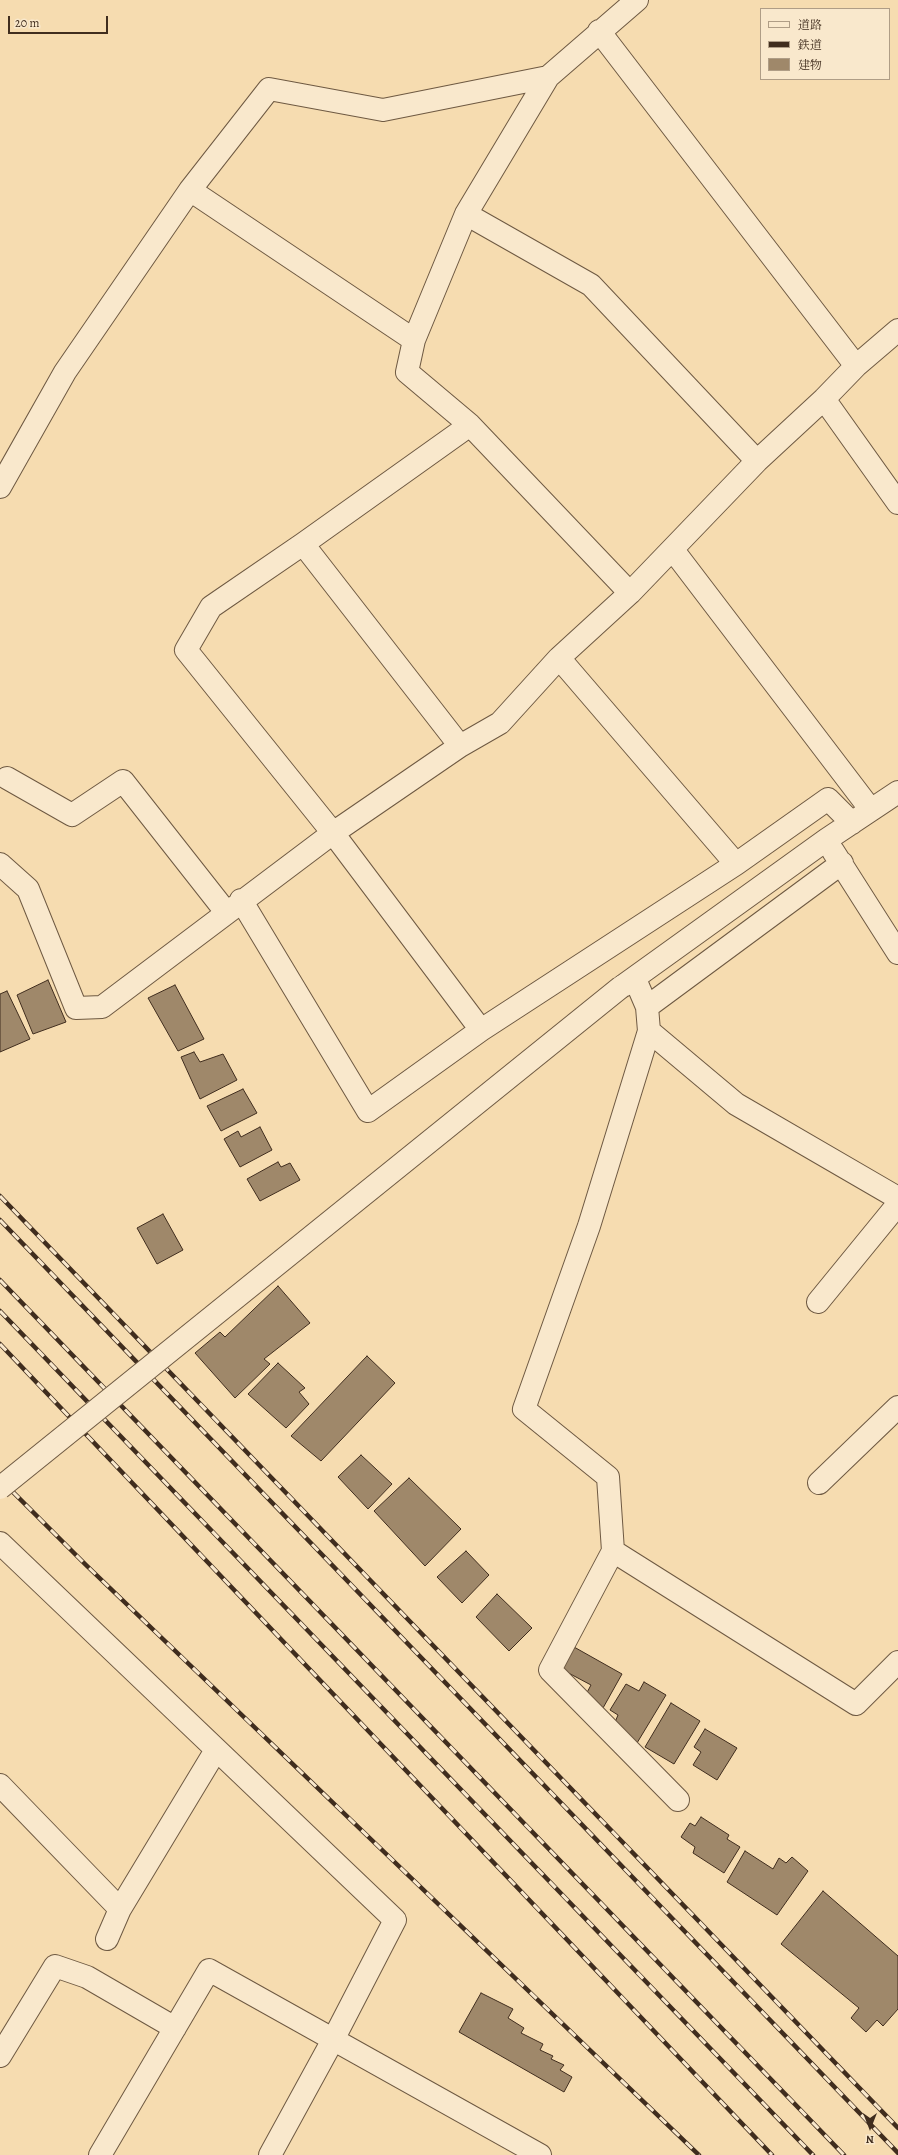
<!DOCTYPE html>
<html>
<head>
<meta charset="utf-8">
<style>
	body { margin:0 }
	#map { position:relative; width:898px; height:2155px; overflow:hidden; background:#f6dcb0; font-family:Alegreya,"Noto Serif JP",serif }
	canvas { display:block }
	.legend { position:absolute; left:760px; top:8px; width:130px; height:72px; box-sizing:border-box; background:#f9e8cc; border:1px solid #af9d86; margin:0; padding:5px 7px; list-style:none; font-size:12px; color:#402d1e }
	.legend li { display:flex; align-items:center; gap:8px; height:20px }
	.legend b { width:20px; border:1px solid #af9d86 }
	.north { position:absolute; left:850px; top:2107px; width:40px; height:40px; -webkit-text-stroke:3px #f9e8cc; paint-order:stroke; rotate:180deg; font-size:11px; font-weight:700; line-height:16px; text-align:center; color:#402d1e }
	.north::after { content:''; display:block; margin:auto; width:14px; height:18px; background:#402d1e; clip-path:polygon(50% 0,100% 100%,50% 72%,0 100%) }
	.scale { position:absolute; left:8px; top:16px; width:100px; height:18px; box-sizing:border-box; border:2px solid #402d1e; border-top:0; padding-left:5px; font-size:12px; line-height:14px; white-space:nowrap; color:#402d1e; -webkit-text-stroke:3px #f9e8cc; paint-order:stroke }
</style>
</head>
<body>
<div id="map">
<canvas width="898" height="2155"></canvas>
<ul class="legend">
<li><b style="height:5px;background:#f9e8cc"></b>道路</li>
<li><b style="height:5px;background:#402d1e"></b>鉄道</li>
<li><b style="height:11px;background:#9f886a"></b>建物</li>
</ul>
<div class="north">N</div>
<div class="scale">20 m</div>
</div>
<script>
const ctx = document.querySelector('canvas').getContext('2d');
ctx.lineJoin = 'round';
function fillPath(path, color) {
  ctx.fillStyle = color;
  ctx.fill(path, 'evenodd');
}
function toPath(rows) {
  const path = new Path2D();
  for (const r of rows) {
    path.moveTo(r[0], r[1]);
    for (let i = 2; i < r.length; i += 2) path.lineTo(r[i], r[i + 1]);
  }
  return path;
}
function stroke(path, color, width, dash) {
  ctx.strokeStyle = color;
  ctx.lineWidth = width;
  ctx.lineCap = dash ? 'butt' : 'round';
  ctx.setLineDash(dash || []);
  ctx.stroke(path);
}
const building = toPath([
	[48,980,66,1022,33,1034,17,995,48,980],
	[175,985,204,1039,178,1051,148,998,175,985],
	[7,991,30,1039,0,1052,0,994,7,991],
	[194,1052,200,1062,223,1054,237,1080,200,1099,181,1057,194,1052],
	[243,1089,257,1113,221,1131,207,1106,243,1089],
	[260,1127,272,1150,240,1167,224,1139,238,1131,241,1137,260,1127],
	[278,1162,281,1167,290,1163,300,1180,260,1201,247,1179,278,1162],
	[163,1214,183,1250,157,1264,137,1228,163,1214],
	[278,1286,310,1323,264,1359,270,1364,235,1398,195,1353,220,1332,225,1337,278,1286],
	[367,1356,395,1383,321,1461,291,1436,367,1356],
	[278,1363,305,1388,299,1392,309,1404,286,1428,248,1394,278,1363],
	[361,1455,392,1484,368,1509,338,1477,361,1455],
	[409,1478,461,1529,425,1566,374,1511,409,1478],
	[466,1551,489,1575,462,1603,437,1577,466,1551],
	[497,1594,532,1628,509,1651,476,1617,497,1594],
	[574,1647,622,1674,603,1708,583,1700,591,1685,561,1669,574,1647],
	[644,1682,666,1695,637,1743,613,1727,618,1715,610,1710,626,1684,639,1691,644,1682],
	[671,1703,700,1721,674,1764,645,1747,671,1703],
	[705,1729,737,1748,717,1780,693,1765,701,1752,694,1747,705,1729],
	[701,1817,729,1835,727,1839,740,1847,724,1873,693,1853,695,1847,681,1837,690,1823,695,1826,701,1817],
	[745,1851,773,1869,779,1858,786,1863,792,1857,808,1871,777,1915,727,1882,745,1851],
	[823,1891,898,1956,898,2009,883,2026,877,2020,866,2032,851,2018,859,2008,781,1944,823,1891],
	[481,1993,513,2009,508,2018,524,2028,521,2033,543,2044,540,2050,553,2056,551,2059,564,2065,560,2070,572,2077,564,2092,459,2032,481,1993]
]);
fillPath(building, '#9f886a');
stroke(building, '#402d1e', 1);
const minor = toPath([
	[599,31,856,366],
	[190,190,414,340],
	[466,214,591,285,757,461],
	[824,399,898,503],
	[470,425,303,544,211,607,186,650,333,833,481,1030],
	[0,487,65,372,190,190,269,89,383,110,548,77],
	[303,544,460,746],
	[673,550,871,810],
	[630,593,470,425,407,372,414,340,466,214,548,77,637,0],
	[559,658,736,864],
	[7,778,72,815,123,781,226,912],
	[833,851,898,953],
	[0,864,28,889,76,1008,102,1007,333,833,460,746,500,723,559,658,630,593,757,461,824,399,856,366,898,330],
	[241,900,368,1111,481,1030,736,864,828,799,852,823],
	[635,979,647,1007,649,1031,736,1104,898,1198],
	[623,986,826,840,898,792],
	[647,1007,842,863],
	[818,1302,898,1204],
	[819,1483,898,1407],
	[0,1543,395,1920,334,2038,270,2155],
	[613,1551,608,1477,524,1409,589,1226,649,1031],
	[0,1785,120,1909],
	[678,1800,550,1670,613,1551,856,1704,898,1662],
	[107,1939,120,1909,216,1750],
	[0,2056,55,1966,87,1977,175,2028],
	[100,2155,209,1970,540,2155]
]);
stroke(minor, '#6e5942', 24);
stroke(minor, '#f9e8cc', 22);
const rail = toPath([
	[0,1196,898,2128],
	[0,1220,898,2153],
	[0,1280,844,2155],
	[0,1311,813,2155],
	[0,1344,772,2155],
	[0,1479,86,1565,699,2155]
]);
stroke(rail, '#402d1e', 4.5);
stroke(rail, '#f9e8cc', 3, [9]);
const minorBridge = toPath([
	[0,1488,621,987]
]);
stroke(minorBridge, '#6e5942', 24, []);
stroke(minorBridge, '#f9e8cc', 22);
</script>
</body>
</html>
